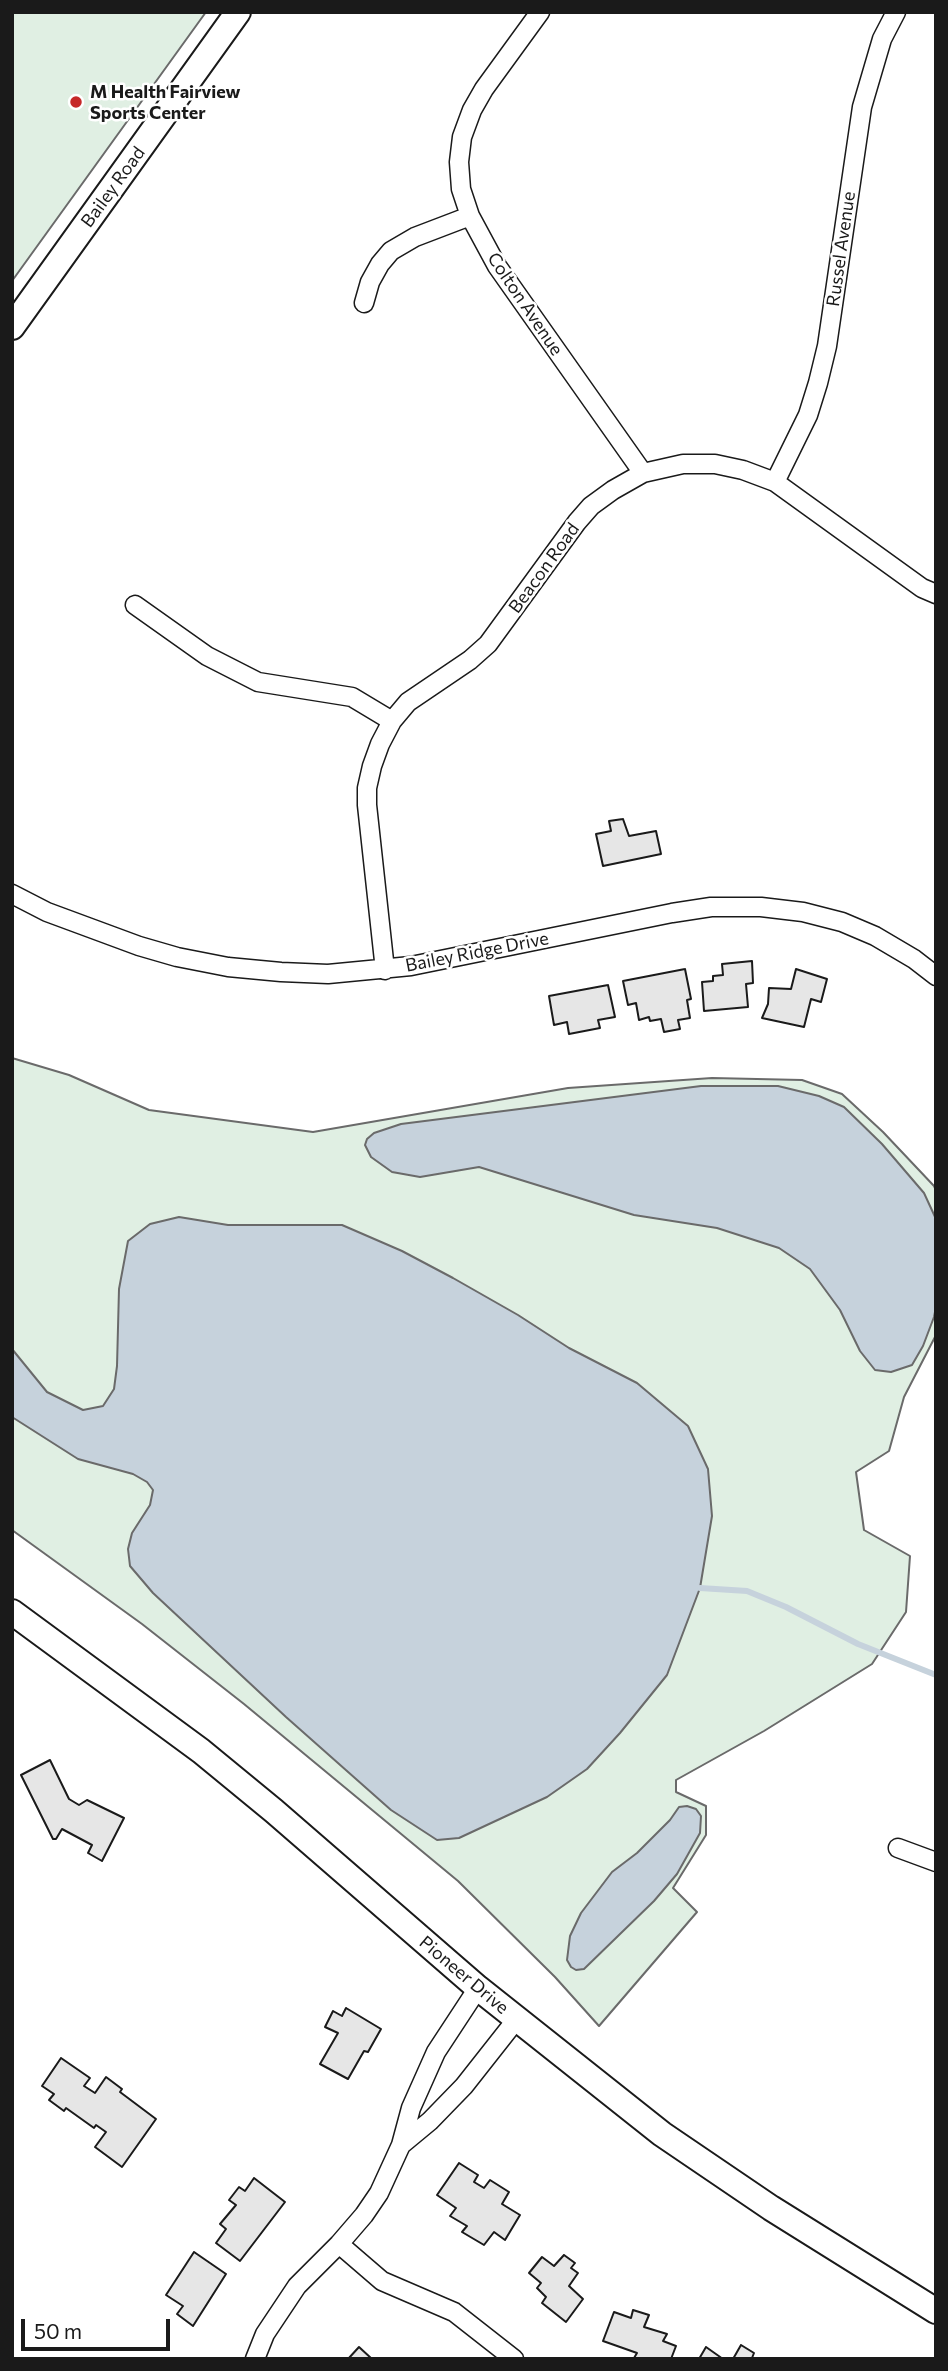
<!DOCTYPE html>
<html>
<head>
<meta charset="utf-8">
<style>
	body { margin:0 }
	#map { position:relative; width:948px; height:2371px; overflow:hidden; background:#fff; font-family:Commissioner,sans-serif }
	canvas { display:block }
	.frame { position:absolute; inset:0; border:14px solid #1a1a1a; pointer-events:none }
	.scale { position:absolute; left:21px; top:2319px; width:149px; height:32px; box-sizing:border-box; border:4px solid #1a1a1a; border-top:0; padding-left:9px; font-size:21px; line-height:24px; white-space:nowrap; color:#1a1a1a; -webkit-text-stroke:5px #fff; paint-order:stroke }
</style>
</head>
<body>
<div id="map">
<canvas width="948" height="2371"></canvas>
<div class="frame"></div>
<div class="scale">50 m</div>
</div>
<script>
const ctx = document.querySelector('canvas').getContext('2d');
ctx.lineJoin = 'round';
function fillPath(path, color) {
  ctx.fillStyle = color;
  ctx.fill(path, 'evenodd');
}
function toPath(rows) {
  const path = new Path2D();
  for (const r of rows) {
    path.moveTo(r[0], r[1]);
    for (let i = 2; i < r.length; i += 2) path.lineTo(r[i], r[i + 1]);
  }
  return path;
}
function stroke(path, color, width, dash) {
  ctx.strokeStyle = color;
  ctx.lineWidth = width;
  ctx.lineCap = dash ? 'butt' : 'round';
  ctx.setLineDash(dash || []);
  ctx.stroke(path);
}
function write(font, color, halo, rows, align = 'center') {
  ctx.font = font + ' Commissioner,sans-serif';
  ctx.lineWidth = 5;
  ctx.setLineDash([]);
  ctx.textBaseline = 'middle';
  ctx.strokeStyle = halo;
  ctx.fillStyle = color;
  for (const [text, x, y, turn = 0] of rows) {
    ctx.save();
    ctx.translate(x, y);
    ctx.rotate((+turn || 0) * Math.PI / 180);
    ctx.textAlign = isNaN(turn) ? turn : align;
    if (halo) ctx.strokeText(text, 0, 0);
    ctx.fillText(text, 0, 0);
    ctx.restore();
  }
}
const green = toPath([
	[12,12,206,12,12,281,12,12],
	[12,1058,69,1075,149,1110,313,1132,568,1088,712,1078,802,1080,842,1094,883,1132,934,1186,936,1191,936,1335,904,1397,889,1451,856,1472,864,1530,910,1556,906,1612,872,1664,764,1731,676,1780,676,1792,706,1806,706,1835,673,1888,697,1912,599,2026,555,1977,458,1881,244,1704,142,1624,12,1530,12,1058]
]);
fillPath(green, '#e0efe3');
stroke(green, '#6a6a6a', 2);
const water = toPath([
	[701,1086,778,1086,819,1096,844,1107,882,1144,924,1193,936,1219,936,1307,934,1317,923,1346,912,1365,891,1372,875,1370,860,1351,840,1310,810,1269,779,1248,717,1228,634,1215,479,1167,420,1177,392,1172,371,1157,365,1145,367,1139,374,1133,401,1124,701,1086],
	[179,1217,228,1225,342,1225,402,1251,453,1278,518,1315,569,1348,637,1383,688,1426,708,1469,712,1516,700,1588,667,1675,620,1733,587,1769,547,1797,459,1838,437,1840,391,1810,286,1717,153,1593,130,1566,128,1549,132,1533,150,1505,153,1490,147,1482,133,1474,78,1459,12,1417,12,1349,47,1392,83,1410,103,1406,114,1389,117,1366,119,1289,128,1241,150,1224,179,1217],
	[687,1806,696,1809,701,1816,700,1833,677,1874,654,1901,584,1969,576,1970,571,1967,567,1960,570,1936,581,1913,612,1872,637,1853,670,1820,679,1807,687,1806]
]);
fillPath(water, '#c6d2dc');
stroke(water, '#6a6a6a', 2);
stroke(toPath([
	[700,1588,747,1591,786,1607,858,1644,936,1675]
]), '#c6d2dc', 6);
const building = toPath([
	[623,819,629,836,656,831,661,854,603,866,596,834,611,831,609,821,623,819],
	[752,961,753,983,746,984,748,1007,704,1011,702,982,713,981,713,976,723,975,722,964,752,961],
	[685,969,691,999,687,1000,690,1018,678,1020,680,1029,664,1032,661,1019,650,1021,649,1017,639,1020,636,1003,628,1005,623,981,685,969],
	[796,969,827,979,821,1002,811,999,804,1027,762,1018,768,1004,769,988,791,989,796,969],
	[608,985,615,1017,598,1020,600,1028,569,1034,567,1022,554,1025,549,996,608,985],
	[50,1760,69,1799,79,1805,87,1800,124,1818,102,1861,88,1853,92,1845,62,1829,56,1839,53,1839,21,1775,50,1760],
	[346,2008,381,2029,368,2052,364,2051,348,2079,320,2064,338,2033,325,2027,333,2011,342,2016,346,2008],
	[61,2058,90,2078,84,2086,95,2093,106,2077,122,2089,120,2092,156,2119,122,2167,95,2147,106,2132,96,2125,94,2128,66,2108,64,2111,49,2100,54,2094,42,2086,61,2058],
	[459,2163,478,2175,474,2182,484,2188,490,2180,509,2192,502,2204,520,2215,505,2240,494,2232,484,2245,462,2232,467,2226,450,2216,456,2208,437,2195,459,2163],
	[254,2178,285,2202,240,2261,216,2243,226,2229,220,2224,236,2205,229,2200,239,2187,245,2191,254,2178],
	[194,2252,226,2274,193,2326,177,2314,183,2306,166,2295,194,2252],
	[564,2255,575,2263,571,2268,578,2273,569,2286,583,2299,566,2322,542,2303,546,2297,537,2288,541,2283,529,2273,542,2257,554,2266,564,2255],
	[633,2310,649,2315,644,2327,667,2334,663,2341,676,2346,671,2359,637,2359,634,2358,637,2353,603,2341,614,2312,631,2318,633,2310],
	[741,2345,754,2353,752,2358,754,2359,733,2359,741,2345],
	[359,2347,372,2359,348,2359,359,2347],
	[706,2347,723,2359,699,2359,706,2347]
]);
fillPath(building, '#e6e6e6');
stroke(building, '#1a1a1a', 2);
const street = toPath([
	[540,12,484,89,472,110,462,137,459,162,461,189,470,216,497,266,643,473],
	[364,303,370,282,380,264,391,251,415,237,470,216],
	[775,482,808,415,818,383,827,346,862,107,882,39,896,12],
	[135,605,207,656,258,682,352,697,392,721],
	[12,894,47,912,139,946,177,957,228,967,281,972,328,974,411,966,672,913,711,907,761,907,803,912,842,922,875,936,914,959,936,976],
	[385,970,367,805,367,788,372,766,380,744,392,721,408,702,470,660,488,644,577,522,591,506,613,490,643,473,683,464,715,464,743,470,775,482,922,588,936,594],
	[898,1848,936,1862],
	[401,2145,430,2121,464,2086,516,2020],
	[339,2244,382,2281,454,2312,514,2359],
	[255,2359,265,2334,297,2286,339,2244,364,2215,379,2193,401,2145,411,2108,436,2052,478,1988]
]);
const secondary = toPath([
	[12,327,238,12],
	[12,1612,201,1751,274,1811,478,1988,662,2134,771,2208,936,2311]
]);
stroke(street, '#1a1a1a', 21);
stroke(secondary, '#1a1a1a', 28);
stroke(street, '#fff', 18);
stroke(secondary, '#fff', 24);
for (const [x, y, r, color] of [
	[76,102,7,"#c62828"]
]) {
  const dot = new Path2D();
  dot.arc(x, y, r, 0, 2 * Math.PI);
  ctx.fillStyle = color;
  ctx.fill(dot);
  stroke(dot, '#fff', 2.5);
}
write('bold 18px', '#1a1a1a', '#fff', [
	["M Health Fairview",90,92],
	["Sports Center",90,113]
], 'left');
write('18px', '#1a1a1a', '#fff', [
	["Bailey Road",113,187,-54],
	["Russel Avenue",841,249,-82],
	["Colton Avenue",525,304,56],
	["Beacon Road",544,568,-54],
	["Bailey Ridge Drive",477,952,-11],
	["Pioneer Drive",464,1975,40]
]);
</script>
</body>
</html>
